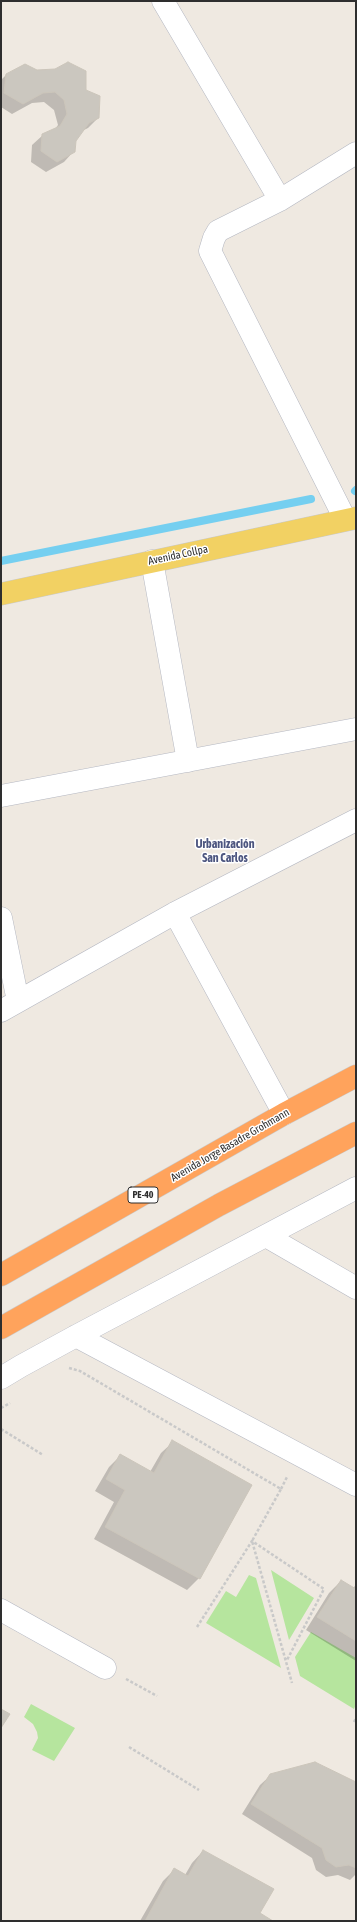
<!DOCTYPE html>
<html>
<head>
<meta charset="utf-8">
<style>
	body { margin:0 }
	#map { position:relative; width:357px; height:1922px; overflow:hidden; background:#efe9e1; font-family:"Asap Condensed",sans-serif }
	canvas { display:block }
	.frame { position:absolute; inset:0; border:2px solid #2e2e2e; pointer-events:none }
</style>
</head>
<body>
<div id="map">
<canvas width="357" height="1922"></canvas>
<div class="frame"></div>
</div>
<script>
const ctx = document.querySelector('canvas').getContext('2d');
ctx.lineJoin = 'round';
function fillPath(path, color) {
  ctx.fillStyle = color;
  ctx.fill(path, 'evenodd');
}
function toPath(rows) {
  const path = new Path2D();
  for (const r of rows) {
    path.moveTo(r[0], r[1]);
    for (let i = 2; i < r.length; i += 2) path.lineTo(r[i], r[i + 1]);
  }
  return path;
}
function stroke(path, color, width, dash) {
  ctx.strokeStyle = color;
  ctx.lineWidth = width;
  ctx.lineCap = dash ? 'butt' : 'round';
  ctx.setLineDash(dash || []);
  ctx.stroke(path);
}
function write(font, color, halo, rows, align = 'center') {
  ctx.font = font + ' "Asap Condensed",sans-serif';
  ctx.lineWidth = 3;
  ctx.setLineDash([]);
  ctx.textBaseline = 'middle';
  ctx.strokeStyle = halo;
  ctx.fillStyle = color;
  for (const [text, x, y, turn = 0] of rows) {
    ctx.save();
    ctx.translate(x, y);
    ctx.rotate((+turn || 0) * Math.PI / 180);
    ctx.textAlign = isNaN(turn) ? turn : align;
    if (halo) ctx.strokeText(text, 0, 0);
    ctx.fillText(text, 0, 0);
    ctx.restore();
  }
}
fillPath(toPath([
	[271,1570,314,1598,289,1640],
	[249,1575,256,1578,281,1668,206,1623,226,1591,236,1597],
	[311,1632,356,1658,356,1704,354,1709,300,1676,295,1657],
	[31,1704,75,1728,54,1761,32,1750,38,1738,37,1732,33,1724,24,1717]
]), '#b6e59e');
fillPath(toPath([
	[6,75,85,90,98,118,88,128,82,131,75,141,74,151,64,162,46,172,31,162,32,145,43,135,55,129,58,125,54,110,44,102,32,103,12,114,1,107,1,80],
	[173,1442,251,1485,199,1578,187,1590,94,1539,114,1502,95,1491,109,1467,120,1456,150,1472,161,1453],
	[341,1581,353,1589,356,1584,356,1661,306,1630,329,1593],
	[271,1775,356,1783,356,1874,350,1880,338,1875,326,1877,316,1870,312,1858,242,1814,260,1785],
	[203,1851,259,1914,271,1921,140,1921,163,1881,175,1869,185,1875,192,1863]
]), '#0003');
stroke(toPath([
	[355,491,356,490],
	[1,561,311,499]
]), '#75cff0', 8);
const building = toPath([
	[68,62,86,71,86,90,100,96,99,118,89,123,76,141,75,152,57,162,41,151,42,134,60,126,67,114,64,100,55,92,43,93,23,104,4,93,6,74,25,64,37,70,55,69,68,62],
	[172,1440,252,1485,200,1579,105,1527,125,1490,106,1479,120,1454,154,1473,172,1440],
	[341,1580,356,1589,356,1641,317,1617,341,1580],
	[1,1709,10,1714,1,1728,1,1709],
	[315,1762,356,1782,356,1868,349,1865,336,1867,326,1860,322,1848,251,1804,270,1774,315,1762],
	[203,1850,274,1889,260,1913,273,1921,145,1921,174,1868,188,1876,203,1850]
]);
fillPath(building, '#cbc7bf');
stroke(building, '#cbc5ba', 1);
const minor = toPath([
	[163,1,280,200],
	[345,519,210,251,214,238,218,231,280,200,356,153],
	[152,561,188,761],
	[1,796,356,729],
	[175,913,284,1114],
	[1,918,18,1001],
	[1,1011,175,913,356,820],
	[266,1236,356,1288],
	[76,1336,356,1485],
	[1,1378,21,1366,76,1336,356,1188],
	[1,1610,105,1668]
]);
const major = toPath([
	[1,594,356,518]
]);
const highway = toPath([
	[1,1275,284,1114,356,1076],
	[1,1328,219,1205,356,1133]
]);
stroke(minor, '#b4b7c1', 23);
stroke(major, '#c9c9c9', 23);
stroke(highway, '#c9c9c9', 23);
stroke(toPath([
	[69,1368,80,1371,281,1489,252,1541,292,1683],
	[1,1408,10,1403],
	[1,1429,43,1455],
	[281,1489,287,1477],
	[197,1627,252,1541,324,1589,287,1660],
	[126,1679,157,1696],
	[354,1722,356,1718],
	[129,1747,199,1790]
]), '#c9c9c9', 2.5, [3, 2]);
stroke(minor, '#fff', 22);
stroke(major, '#f2d163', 22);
stroke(highway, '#ffa35c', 22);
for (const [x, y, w] of [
	[143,1195,30]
]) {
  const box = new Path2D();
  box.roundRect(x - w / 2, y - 8, w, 16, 3);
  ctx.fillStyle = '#fff';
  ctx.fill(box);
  stroke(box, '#2e2e2e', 1);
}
write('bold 10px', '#2e2e2e', null, [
	["PE-40",143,1195]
]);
write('11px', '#2e2e2e', '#fff', [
	["Avenida Collpa",178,555,-12],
	["Avenida Jorge Basadre Grohmann",230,1145,-30]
]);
write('bold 12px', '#4d5680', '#fff', [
	["Urbanización",225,844],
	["San Carlos",225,858]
]);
</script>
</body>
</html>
